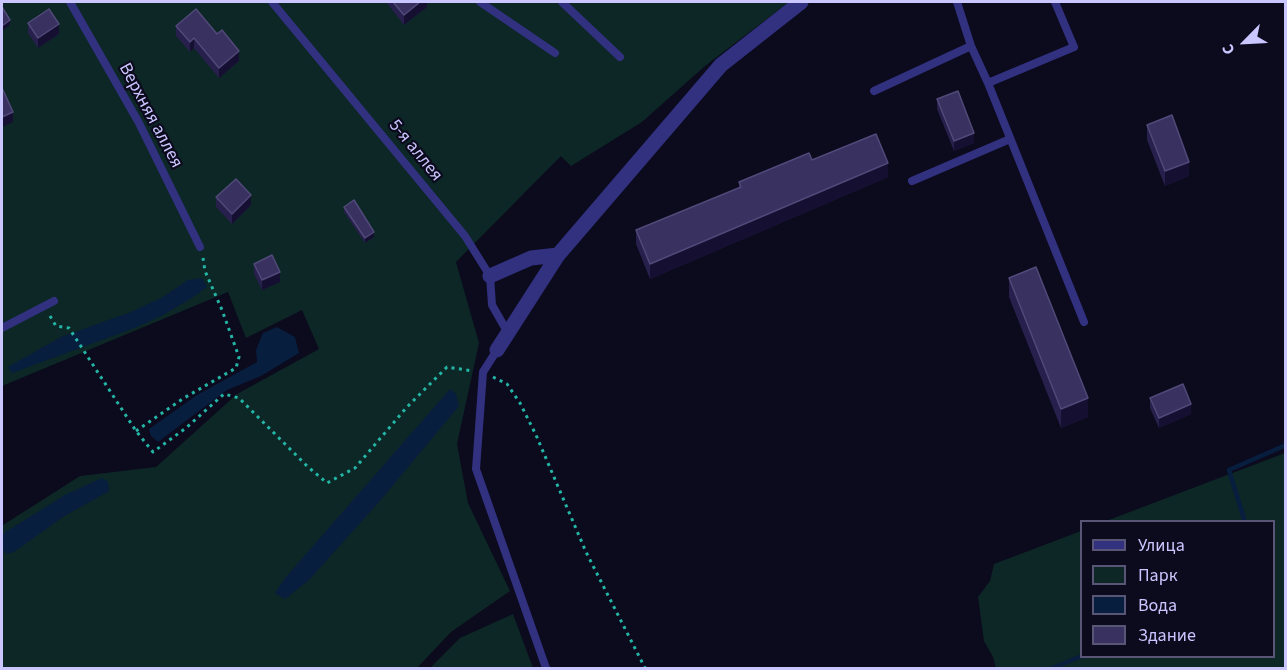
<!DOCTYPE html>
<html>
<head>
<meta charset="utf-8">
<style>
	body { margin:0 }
	#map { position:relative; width:1287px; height:670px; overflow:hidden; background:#0c0a1d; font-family:"Source Sans 3",sans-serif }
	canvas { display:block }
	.frame { position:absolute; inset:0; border:3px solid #cac6ff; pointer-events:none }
	.legend { position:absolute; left:1080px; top:520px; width:195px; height:138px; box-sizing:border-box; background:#0c0a1d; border:2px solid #585577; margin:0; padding:8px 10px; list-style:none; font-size:18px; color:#cac6ff }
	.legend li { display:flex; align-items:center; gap:12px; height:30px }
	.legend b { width:30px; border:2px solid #585577 }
	.north { position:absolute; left:1215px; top:12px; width:60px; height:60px; -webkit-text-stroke:4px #0c0a1d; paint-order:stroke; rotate:246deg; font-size:16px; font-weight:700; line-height:24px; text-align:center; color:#cac6ff }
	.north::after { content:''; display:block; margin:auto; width:21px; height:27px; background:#cac6ff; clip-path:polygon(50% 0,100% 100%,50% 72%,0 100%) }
</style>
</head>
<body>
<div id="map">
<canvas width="1287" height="670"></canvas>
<div class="frame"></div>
<ul class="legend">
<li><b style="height:8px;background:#313180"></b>Улица</li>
<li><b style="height:16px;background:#0c2725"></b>Парк</li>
<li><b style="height:16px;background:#071e3f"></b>Вода</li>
<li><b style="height:16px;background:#393260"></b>Здание</li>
</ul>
<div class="north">С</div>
</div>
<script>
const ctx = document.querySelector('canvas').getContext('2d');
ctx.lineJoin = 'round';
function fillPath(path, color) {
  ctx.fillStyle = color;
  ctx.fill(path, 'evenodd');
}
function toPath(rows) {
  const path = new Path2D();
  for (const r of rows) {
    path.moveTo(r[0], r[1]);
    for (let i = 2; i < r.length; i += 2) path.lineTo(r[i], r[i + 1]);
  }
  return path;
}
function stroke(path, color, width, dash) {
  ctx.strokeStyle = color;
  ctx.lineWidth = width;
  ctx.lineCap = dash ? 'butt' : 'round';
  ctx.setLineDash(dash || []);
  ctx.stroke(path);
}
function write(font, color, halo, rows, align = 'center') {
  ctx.font = font + ' "Source Sans 3",sans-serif';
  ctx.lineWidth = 4.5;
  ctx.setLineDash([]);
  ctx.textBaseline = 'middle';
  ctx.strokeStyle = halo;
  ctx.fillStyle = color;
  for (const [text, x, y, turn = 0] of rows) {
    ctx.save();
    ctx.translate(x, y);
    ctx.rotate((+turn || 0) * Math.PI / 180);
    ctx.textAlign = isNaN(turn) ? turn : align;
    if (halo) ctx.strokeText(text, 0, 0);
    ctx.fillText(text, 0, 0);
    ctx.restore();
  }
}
fillPath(toPath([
	[2,2,789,2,705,66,642,122,571,166,561,156,456,262,479,343,457,444,468,503,510,591,451,632,417,668,2,668,2,523,3,525,80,476,156,467,237,394,319,349,302,310,246,338,228,292,2,386],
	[1285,453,1285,668,996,668,993,657,984,641,978,597,990,581,994,564,1081,531,1082,656,1274,656,1274,522,1106,521],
	[513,614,533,668,430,668,460,638]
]), '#0c2725');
fillPath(toPath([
	[202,278,207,287,192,298,163,315,137,327,12,373,8,367,61,337,131,312,163,297,188,280],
	[277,327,295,337,299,353,261,376,227,390,158,442,151,436,149,429,197,395,257,362,256,350,263,333],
	[450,389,456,394,459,406,379,502,309,580,285,599,275,593,285,578],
	[102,478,108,482,109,491,63,517,14,552,6,554,2,549,2,538,4,533,65,495]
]), '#071e3f');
stroke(toPath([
	[1245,522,1229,470,1286,445],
	[1052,668,1082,656]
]), '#071e3f', 4.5);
stroke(toPath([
	[50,316,56,326,69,328,136,431,153,452,186,428,224,394,239,398,307,466,327,483,355,468,407,407,447,367,473,371],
	[493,377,507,384,520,403,536,435,586,552,645,668],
	[136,431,184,398,236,368,239,357,222,310,205,271,203,258]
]), '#23b6a6', 3, [3, 4.5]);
stroke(toPath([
	[70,2,139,123,200,247],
	[272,2,465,236,490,276,492,305,508,333],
	[480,2,555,53],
	[562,2,620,57],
	[957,2,971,46,988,83,1084,322],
	[988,83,1074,47,1055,2],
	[874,91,971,46],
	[912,181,1010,139],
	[2,328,54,301],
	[497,350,483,372,476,469,546,668]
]), '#313180', 8);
stroke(toPath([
	[490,276,531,258,558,255],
	[497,350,558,255,721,65,801,2]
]), '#313180', 15);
fillPath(toPath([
	[386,2,427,2,427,7,404,25],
	[28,23,59,34,38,48,28,33],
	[176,26,239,61,219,78,194,48,190,52,176,36],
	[937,99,974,143,954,151,937,109],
	[1147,125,1189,176,1165,186,1147,140],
	[812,160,888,177,650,279,636,244,636,230,739,188,739,182],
	[216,197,251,205,232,224,216,207],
	[344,207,374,237,365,243,344,212],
	[254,264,280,282,262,290,254,274],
	[1009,278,1088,417,1061,428,1009,297],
	[1150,398,1191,414,1159,428,1150,408]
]), '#27204c');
fillPath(toPath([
	[420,2,427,2,427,7,404,25,404,15],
	[10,20,10,25,2,31,2,26],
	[59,24,59,34,38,48,38,38],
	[194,38,194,48,190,52,190,42],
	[239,51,239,61,219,78,219,68],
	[13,112,13,122,2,127,2,117],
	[974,133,974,143,954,151,954,141],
	[1189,162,1189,176,1165,186,1165,171],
	[888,163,888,177,650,279,650,264],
	[251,195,251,205,232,224,232,214],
	[374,232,374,237,365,243,365,238],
	[280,272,280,282,262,290,262,280],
	[1088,398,1088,417,1061,428,1061,409],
	[1191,404,1191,414,1159,428,1159,418]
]), '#151031');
const building = toPath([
	[393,2,420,2,404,15,393,2],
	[2,7,10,20,2,26,2,7],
	[49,9,59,24,38,38,28,23,49,9],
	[196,9,217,34,222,30,239,51,219,68,194,38,190,42,176,26,196,9],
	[3,90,13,112,2,117,2,91,3,90],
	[958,91,974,133,954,141,937,99,958,91],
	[1172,115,1189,162,1165,171,1147,125,1172,115],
	[876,134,888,163,650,264,636,230,741,187,739,182,809,153,812,160,876,134],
	[236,179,251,195,232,214,216,197,236,179],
	[354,200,374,232,365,238,344,207,354,200],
	[272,255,280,272,262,280,254,264,272,255],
	[1036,267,1088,398,1061,409,1009,278,1036,267],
	[1183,384,1191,404,1159,418,1150,398,1183,384]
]);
fillPath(building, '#393260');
stroke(building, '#504979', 1.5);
write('18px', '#cac6ff', '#0c0a1d', [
	["Верхняя аллея",150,116,62],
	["5-я аллея",415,151,51]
]);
</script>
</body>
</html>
